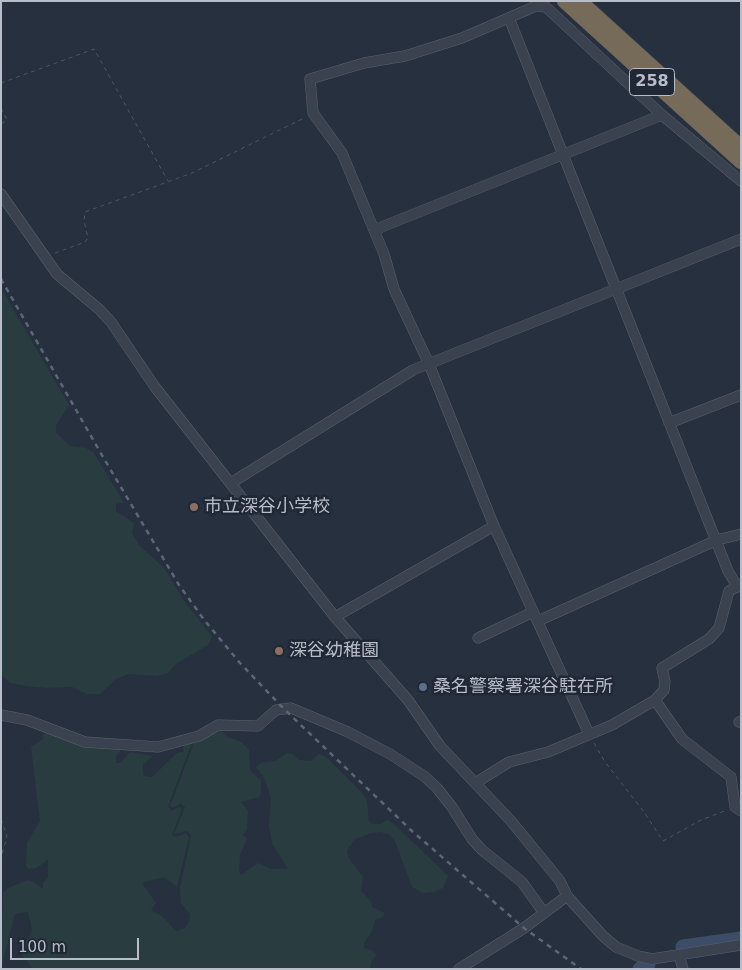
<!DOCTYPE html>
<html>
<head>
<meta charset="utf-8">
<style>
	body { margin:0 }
	#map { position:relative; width:742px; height:970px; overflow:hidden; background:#27303f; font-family:"DejaVu Sans",sans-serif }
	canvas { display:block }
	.frame { position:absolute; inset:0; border:2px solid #b7beca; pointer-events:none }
	.scale { position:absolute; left:10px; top:938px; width:129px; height:22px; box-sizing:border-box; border:2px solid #b7beca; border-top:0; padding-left:6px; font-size:15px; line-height:18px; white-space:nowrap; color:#b7beca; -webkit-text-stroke:4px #202735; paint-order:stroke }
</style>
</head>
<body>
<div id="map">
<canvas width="742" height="970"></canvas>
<div class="frame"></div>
<div class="scale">100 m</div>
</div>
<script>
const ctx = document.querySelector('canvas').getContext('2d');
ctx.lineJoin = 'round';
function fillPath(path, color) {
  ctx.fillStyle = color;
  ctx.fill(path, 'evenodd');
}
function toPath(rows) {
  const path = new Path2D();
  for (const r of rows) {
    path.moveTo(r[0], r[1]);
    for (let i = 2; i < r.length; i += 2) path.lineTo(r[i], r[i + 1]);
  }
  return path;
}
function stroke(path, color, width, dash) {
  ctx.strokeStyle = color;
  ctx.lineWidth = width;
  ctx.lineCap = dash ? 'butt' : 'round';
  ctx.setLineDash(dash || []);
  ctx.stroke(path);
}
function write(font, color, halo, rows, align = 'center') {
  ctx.font = font + ' "DejaVu Sans","Noto Sans JP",sans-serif';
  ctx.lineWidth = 5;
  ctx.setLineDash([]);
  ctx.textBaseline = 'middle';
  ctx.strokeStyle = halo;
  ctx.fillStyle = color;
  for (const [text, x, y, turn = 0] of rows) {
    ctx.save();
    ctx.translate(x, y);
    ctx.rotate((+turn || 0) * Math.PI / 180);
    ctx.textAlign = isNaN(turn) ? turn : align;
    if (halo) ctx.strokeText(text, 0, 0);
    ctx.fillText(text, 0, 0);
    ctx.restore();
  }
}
fillPath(toPath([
	[1,288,69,405,56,425,56,433,70,446,86,448,93,452,124,502,116,504,116,511,134,523,132,533,139,545,165,569,182,598,212,637,208,645,176,664,168,673,156,676,128,674,116,679,100,694,87,694,72,687,46,688,27,686,11,683,1,675],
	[217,727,228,737,241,742,249,750,250,770,261,781,261,793,259,797,241,802,248,811,247,829,243,835,247,839,240,855,239,871,241,875,258,863,271,869,288,869,272,843,269,826,271,798,264,777,256,767,261,763,275,761,287,753,293,754,299,760,311,761,319,754,326,757,363,794,367,802,369,821,372,824,381,824,387,820,394,824,448,876,443,888,433,892,423,893,412,887,395,841,390,835,381,832,372,833,355,839,347,850,348,857,363,877,361,891,371,901,372,907,385,913,383,917,375,920,372,931,364,943,364,948,372,950,376,955,371,962,370,969,33,969,21,953,23,944,31,935,32,930,28,912,15,914,1,969,3,893,8,888,28,880,34,882,43,889,43,883,48,877,48,859,37,868,29,869,26,866,27,843,40,821,31,747,43,739,44,732,118,746,121,750,116,757,116,763,120,763,130,752,152,756,143,765,143,773,144,776,152,777,177,753,184,751,182,743,192,743,168,806,171,811,179,807,182,809,172,835,176,837,186,833,189,837,177,887,164,877,144,882,143,885,156,903,151,910,162,916,176,931,185,928,189,922,190,914,181,903,180,888,191,835,187,831,174,834,185,807,181,803,173,808,170,806,194,743]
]), '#293d40');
stroke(toPath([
	[683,947,741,939],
	[640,969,648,964]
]), '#3d4d67', 15);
const minor = toPath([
	[509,18,728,571,737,586],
	[1,194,57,274,100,310,111,322,155,387,335,617,408,700,440,746,511,821,560,881,567,896,603,936,616,947,638,956,652,959,741,945],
	[374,230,662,115],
	[669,423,741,395],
	[231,483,413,370,741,239],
	[335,617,494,526],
	[538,621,717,540,741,534],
	[478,638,533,612],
	[655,700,682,739,731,777,735,807,741,811],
	[1,715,27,720,85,742,158,747,199,736,218,725,258,726,276,710,291,708,348,732,390,754,424,776,437,788,452,807,472,839,482,850,522,882,544,913],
	[739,722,741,721],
	[589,734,494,526,429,364,394,289,384,254,342,153,313,113,310,79,364,63,405,56,462,38,536,6,546,7,662,115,741,181],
	[477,782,509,762,548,752,612,725,655,700,664,690,665,682,662,668,709,639,719,628,729,591,741,585],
	[679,955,683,969],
	[459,969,524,928,567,896]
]);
const highway = toPath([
	[564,1,741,162],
	[580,1,741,147]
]);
stroke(minor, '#59606d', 11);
stroke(highway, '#464d5a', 15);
stroke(toPath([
	[1,83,94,49,168,181],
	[1,108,7,120,1,124],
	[55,253,85,242,88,238,84,221,85,212,192,173,304,118],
	[594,743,605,762,644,812,663,841,701,820,727,810],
	[1,819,7,836,1,858]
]), '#475a5d', 1, [4, 4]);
stroke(minor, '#3b424f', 10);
stroke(highway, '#756b58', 14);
stroke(toPath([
	[1,279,103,457,179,585,205,621,240,663,284,709,412,831,524,928,581,969]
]), '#5d6676', 2.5, [5, 5]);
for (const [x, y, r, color] of [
	[194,507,5,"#8d6e63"],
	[279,651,5,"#8d6e63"],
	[423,687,5,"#5c6f8a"]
]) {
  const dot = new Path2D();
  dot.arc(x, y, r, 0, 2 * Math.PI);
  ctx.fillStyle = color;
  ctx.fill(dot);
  stroke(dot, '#202735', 2);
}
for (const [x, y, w] of [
	[652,82,45]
]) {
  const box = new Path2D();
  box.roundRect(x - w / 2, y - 13.5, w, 27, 4);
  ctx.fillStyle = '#202735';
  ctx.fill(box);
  stroke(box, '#b7beca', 1);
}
write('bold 16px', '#b7beca', null, [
	["258",652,82]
]);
write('18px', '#b7beca', '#202735', [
	["市立深谷小学校",204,507],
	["深谷幼稚園",289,651],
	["桑名警察署深谷駐在所",433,687]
], 'left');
</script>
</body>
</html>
